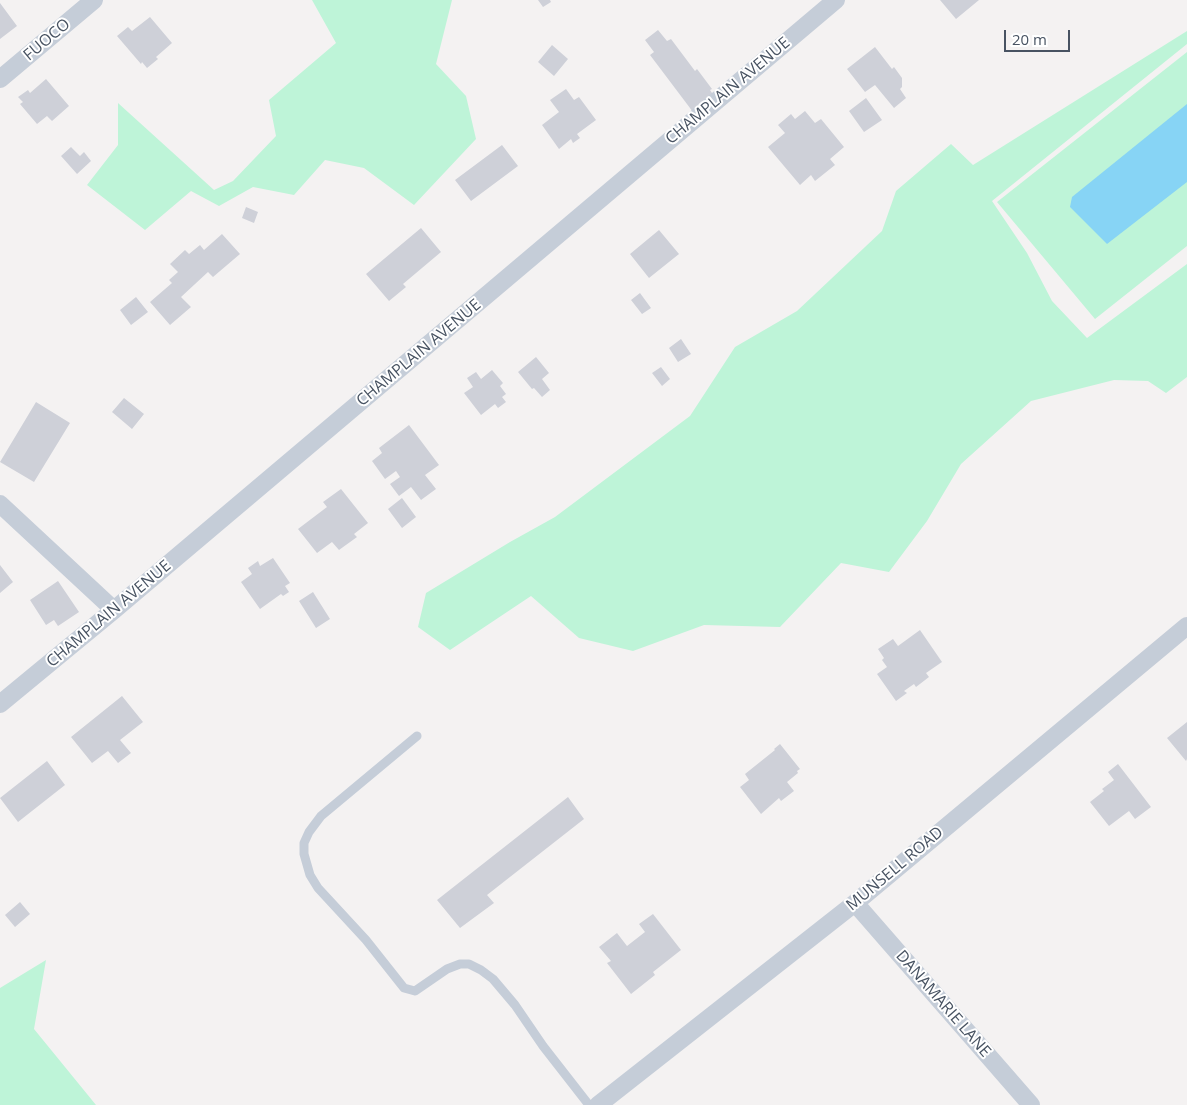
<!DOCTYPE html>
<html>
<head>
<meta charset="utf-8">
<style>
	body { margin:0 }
	#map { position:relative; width:1187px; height:1105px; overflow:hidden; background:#f4f2f2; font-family:"Open Sans",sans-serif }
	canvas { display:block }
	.scale { position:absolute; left:1004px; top:30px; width:66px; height:22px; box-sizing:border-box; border:2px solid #485362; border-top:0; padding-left:6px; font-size:15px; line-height:18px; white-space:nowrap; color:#485362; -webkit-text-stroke:4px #fff; paint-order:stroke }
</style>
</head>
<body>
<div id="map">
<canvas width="1187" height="1105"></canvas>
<div class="scale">20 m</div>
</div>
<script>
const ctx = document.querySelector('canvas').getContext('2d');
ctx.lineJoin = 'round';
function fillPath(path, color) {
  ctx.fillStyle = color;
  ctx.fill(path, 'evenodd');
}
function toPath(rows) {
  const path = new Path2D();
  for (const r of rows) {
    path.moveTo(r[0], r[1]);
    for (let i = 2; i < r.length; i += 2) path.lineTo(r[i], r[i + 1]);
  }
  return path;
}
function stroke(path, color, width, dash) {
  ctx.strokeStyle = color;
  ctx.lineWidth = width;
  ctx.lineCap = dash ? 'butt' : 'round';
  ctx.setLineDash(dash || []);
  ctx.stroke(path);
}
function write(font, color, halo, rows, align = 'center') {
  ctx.font = font + ' "Open Sans",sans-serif';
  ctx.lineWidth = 4;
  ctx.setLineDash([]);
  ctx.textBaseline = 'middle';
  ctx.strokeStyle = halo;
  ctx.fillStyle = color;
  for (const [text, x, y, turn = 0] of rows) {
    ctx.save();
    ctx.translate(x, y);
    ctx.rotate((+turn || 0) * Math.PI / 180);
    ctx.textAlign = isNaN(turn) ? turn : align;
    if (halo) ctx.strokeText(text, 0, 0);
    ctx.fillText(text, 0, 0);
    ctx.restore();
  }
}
fillPath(toPath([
	[312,0,452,0,436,64,466,96,476,139,414,205,364,168,325,160,294,195,253,187,219,206,191,191,145,230,87,185,118,145,118,103,214,190,233,181,276,136,269,100,336,43],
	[1187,31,1187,44,992,201,1027,253,1052,301,1087,338,1187,264,1187,377,1166,393,1148,381,1114,380,1031,401,961,464,927,521,889,572,841,563,780,627,704,625,633,651,579,638,531,596,450,650,418,627,426,593,510,542,555,517,690,416,735,347,797,311,882,231,896,191,951,144,973,165],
	[1187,52,1187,246,1095,319,997,202],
	[46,960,34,1029,96,1105,0,1105,0,988]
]), '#bef4d8');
fillPath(toPath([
	[1187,104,1187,182,1107,244,1070,207,1072,197]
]), '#87d4f5');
fillPath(toPath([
	[538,0,550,0,551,2,543,7],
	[940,0,979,0,956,19],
	[0,3,17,26,0,39],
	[150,17,172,43,156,57,158,59,147,68,142,62,141,64,117,36,128,27,132,31],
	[658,30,667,41,671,39,695,71,697,69,712,89,710,90,714,96,693,112,650,55,654,52,645,40],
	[552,45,568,59,554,76,538,62],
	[875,47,892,69,894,67,902,78,902,87,900,89,906,98,894,108,875,85,865,92,847,69],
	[46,79,69,106,52,121,47,116,37,124,20,104,23,102,18,97,28,90,30,93],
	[566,89,574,100,579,97,596,120,577,134,580,138,573,143,571,139,559,149,542,125,559,112,550,100],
	[866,98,882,120,864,132,849,111],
	[805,111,815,123,821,119,844,147,830,159,835,165,815,181,811,175,800,185,768,147,785,133,778,125,791,114,795,119],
	[502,145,518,166,471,201,455,180],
	[71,147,80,156,84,152,91,161,77,174,61,156],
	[246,207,258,212,254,223,242,218],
	[421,228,441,252,403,284,406,287,389,301,366,274],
	[659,230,679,254,649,278,630,254],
	[222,234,240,254,213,277,208,272,181,297,191,307,170,325,150,302,172,283,169,280,178,272,170,264,185,250,189,254,200,245,204,250],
	[640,293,651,308,642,314,631,300],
	[136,297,148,312,131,325,120,310],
	[681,339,691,354,678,362,669,348],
	[536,357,549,373,542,379,550,390,542,397,534,388,532,389,518,372],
	[661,367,670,379,662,386,652,373],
	[492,370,503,383,500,386,506,394,502,397,506,402,498,408,495,404,481,415,464,393,473,387,467,378,476,372,481,379],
	[124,398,144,414,132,429,112,412],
	[36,402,70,423,34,482,0,462],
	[409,425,439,465,425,475,436,489,421,500,411,487,399,496,390,484,400,477,396,471,385,479,372,461,382,453,379,448],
	[341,489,368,523,354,534,357,537,339,550,332,542,317,553,298,529,327,507,323,502],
	[402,498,416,517,402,528,388,509],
	[273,558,290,583,285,586,289,592,283,596,281,594,260,609,241,582,252,574,248,568,258,561,260,566],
	[0,565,13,582,0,593],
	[58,581,79,612,58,626,54,620,46,625,30,600],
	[313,592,330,619,316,628,299,601],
	[920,630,942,662,926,673,929,677,916,687,914,684,904,691,907,693,896,701,877,674,887,667,882,660,884,658,878,649,893,639,898,646],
	[122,696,143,722,120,740,131,753,118,763,108,751,92,763,71,737],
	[1187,722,1187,759,1186,761,1167,738],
	[780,744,800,769,797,771,798,773,787,782,794,791,781,801,779,798,761,814,740,787,749,780,745,774,775,750,774,749],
	[47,761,65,785,18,822,0,798],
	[1118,764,1151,807,1135,819,1129,811,1109,826,1090,802,1104,791,1102,789,1114,780,1108,772],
	[568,797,584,819,487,895,494,903,460,928,437,900],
	[20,902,30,914,15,927,5,915],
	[653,914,681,950,653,972,655,975,631,994,607,963,611,961,599,947,617,933,627,946,645,932,639,924]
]), '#ced0d8');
stroke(toPath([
	[417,736,321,816,309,832,304,843,304,854,310,875,318,888,366,940,404,988,415,991,447,969,460,964,469,964,481,970,493,979,515,1005,543,1046,589,1105]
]), '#c5cdd8', 9);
stroke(toPath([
	[0,79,94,0],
	[0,504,114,610],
	[0,704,114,610,836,0],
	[855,903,1031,1105],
	[598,1105,855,903,1187,626]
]), '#c5cdd8', 18);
write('16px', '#485362', '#fff', [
	["FUOCO",47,40,-40],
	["CHAMPLAIN AVENUE",728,91,-40],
	["CHAMPLAIN AVENUE",419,353,-40],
	["CHAMPLAIN AVENUE",109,614,-40],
	["MUNSELL ROAD",895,869,-40],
	["DANAMARIE LANE",943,1004,49]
]);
</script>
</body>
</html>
